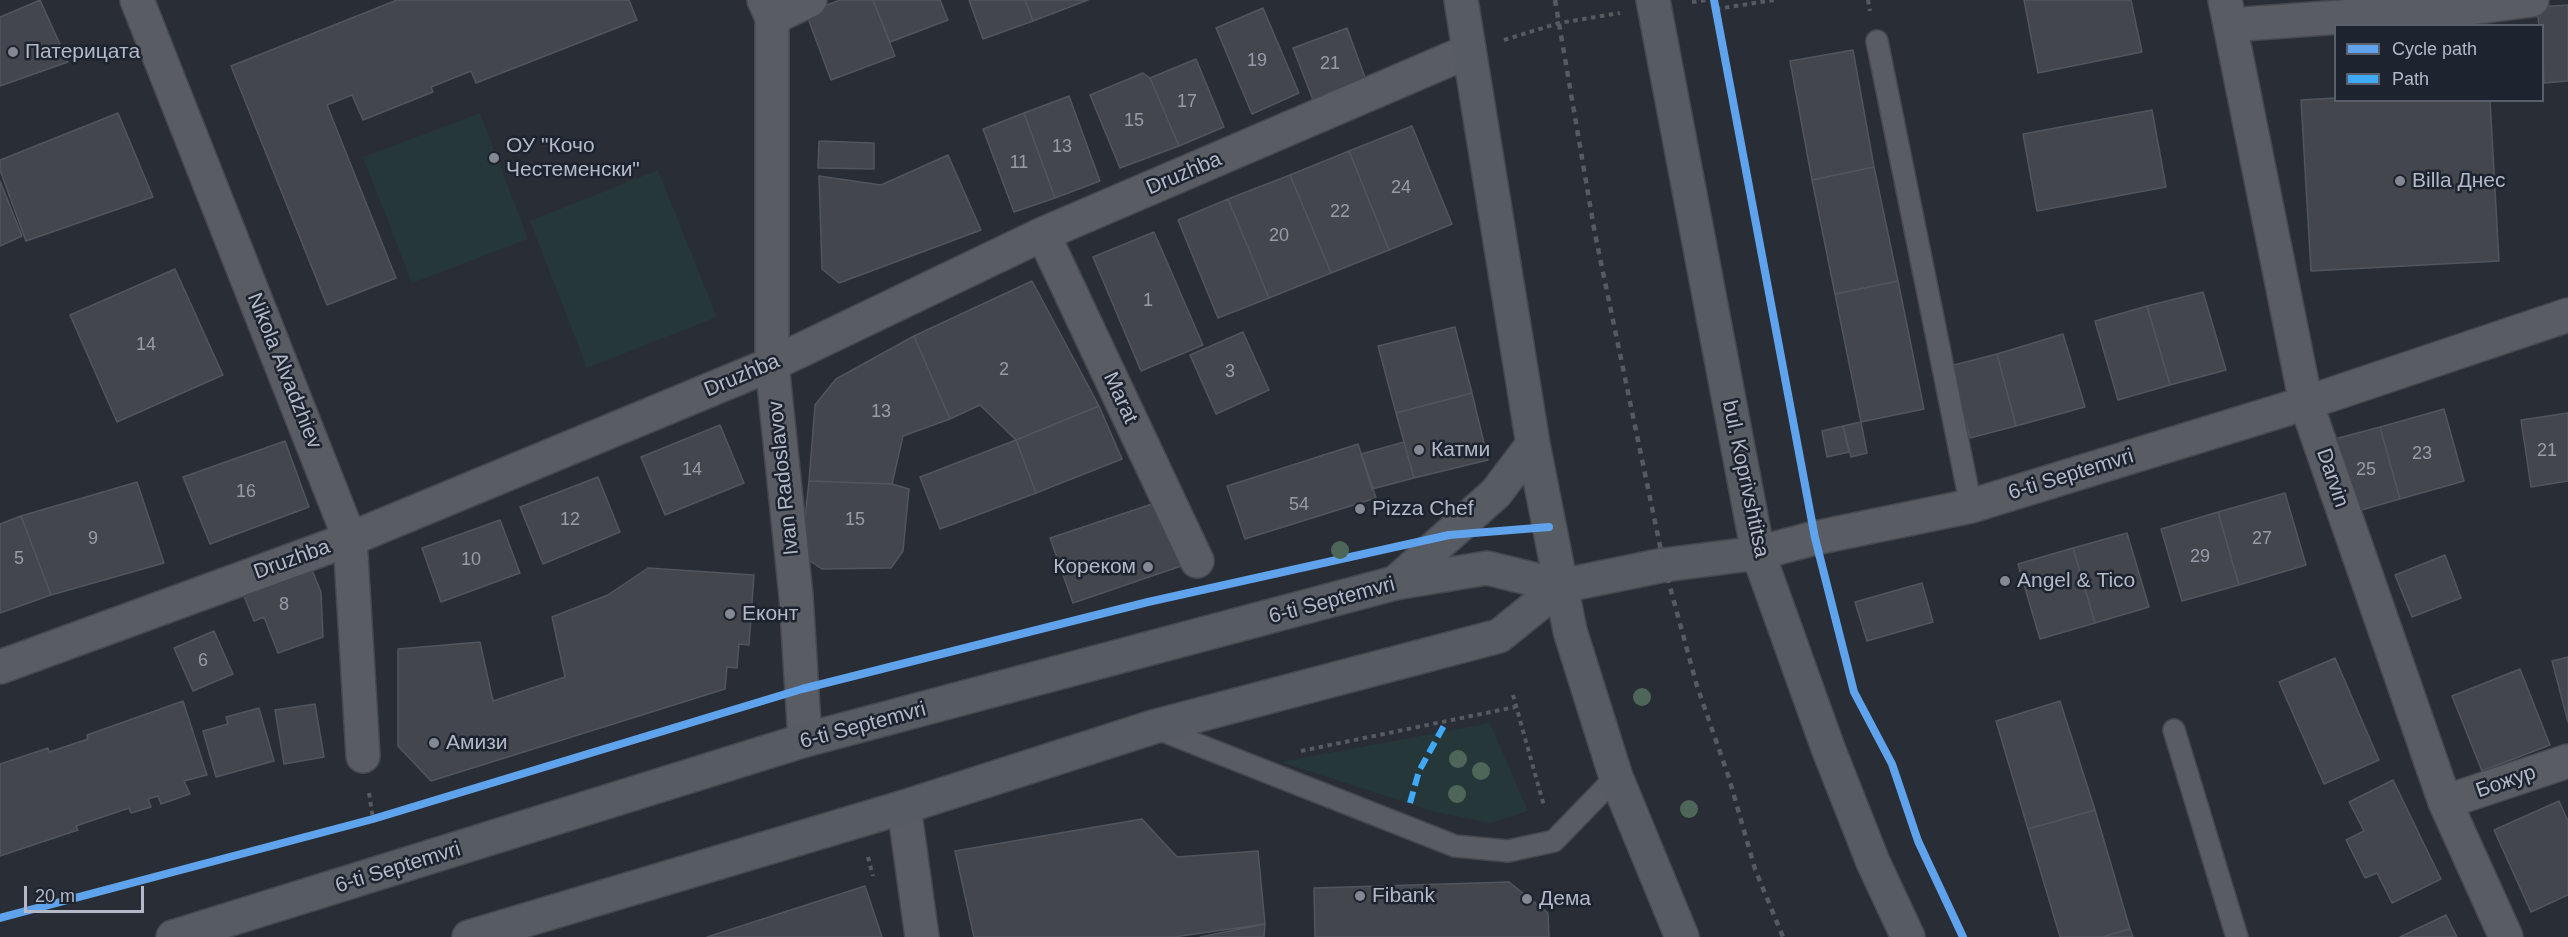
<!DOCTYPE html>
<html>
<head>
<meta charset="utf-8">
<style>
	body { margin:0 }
	#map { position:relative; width:2568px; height:937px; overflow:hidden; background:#292d35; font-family:Arial,sans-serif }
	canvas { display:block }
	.legend { position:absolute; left:2334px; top:24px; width:210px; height:78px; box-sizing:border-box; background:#1d242f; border:2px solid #59606b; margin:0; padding:8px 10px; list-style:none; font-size:18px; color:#b3b9c6 }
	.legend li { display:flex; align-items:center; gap:12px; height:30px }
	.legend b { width:30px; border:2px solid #59606b }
	.scale { position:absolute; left:24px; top:886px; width:120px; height:27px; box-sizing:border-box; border:3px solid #b3b9c6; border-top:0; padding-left:8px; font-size:18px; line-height:21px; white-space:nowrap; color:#b3b9c6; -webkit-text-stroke:4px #1d242f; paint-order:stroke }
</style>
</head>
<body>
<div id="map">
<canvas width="2568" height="937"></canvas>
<ul class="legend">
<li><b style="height:8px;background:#60a3ed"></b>Cycle path</li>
<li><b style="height:8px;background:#3fa9f5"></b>Path</li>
</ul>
<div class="scale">20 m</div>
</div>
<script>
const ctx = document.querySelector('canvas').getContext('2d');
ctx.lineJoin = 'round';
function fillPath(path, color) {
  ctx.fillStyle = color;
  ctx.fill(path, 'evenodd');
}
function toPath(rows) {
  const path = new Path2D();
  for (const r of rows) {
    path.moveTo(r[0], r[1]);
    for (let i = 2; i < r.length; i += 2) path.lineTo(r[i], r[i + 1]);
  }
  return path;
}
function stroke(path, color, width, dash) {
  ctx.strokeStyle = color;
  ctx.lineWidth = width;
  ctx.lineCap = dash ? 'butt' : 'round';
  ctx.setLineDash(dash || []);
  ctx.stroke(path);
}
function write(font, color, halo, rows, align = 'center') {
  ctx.font = font + ' Arial,sans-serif';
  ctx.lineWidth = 5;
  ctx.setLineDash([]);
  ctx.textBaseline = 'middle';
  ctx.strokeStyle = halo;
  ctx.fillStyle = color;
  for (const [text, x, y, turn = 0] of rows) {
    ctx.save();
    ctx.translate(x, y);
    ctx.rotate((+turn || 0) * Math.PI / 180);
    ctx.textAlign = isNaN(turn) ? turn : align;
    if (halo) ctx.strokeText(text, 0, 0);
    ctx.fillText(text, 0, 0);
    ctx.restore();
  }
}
fillPath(toPath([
	[480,113,528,239,412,283,363,157],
	[658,170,717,317,587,368,530,221],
	[1490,723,1528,811,1491,823,1435,812,1281,762]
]), '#26373a');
const building = toPath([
	[40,0,68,62,0,86,0,17,40,0],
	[397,0,629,0,637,20,476,83,471,71,431,87,433,92,363,120,352,95,327,105,396,278,327,305,231,66,397,0],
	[840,0,873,0,895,56,831,80,806,13,840,0],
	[873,0,940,0,948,20,890,42,873,0],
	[969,0,1025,0,1033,21,983,39,969,0],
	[1025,0,1088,0,1033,21,1025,0],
	[2024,0,2131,0,2142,52,2038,73,2024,0],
	[2568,5,2568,81,2544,83,2542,26,2539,26,2537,7,2568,5],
	[1263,8,1299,93,1252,114,1216,28,1263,8],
	[1347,28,1366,80,1313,100,1293,48,1347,28],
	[1853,50,1874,167,1812,180,1790,61,1853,50],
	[1196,59,1224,127,1179,146,1150,78,1196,59],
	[1143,73,1150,78,1179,146,1120,168,1090,95,1143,73],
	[1069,96,1100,181,1055,198,1024,113,1069,96],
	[2336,98,2336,100,2490,100,2499,261,2311,271,2301,100,2336,98],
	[2152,110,2166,187,2037,211,2023,134,2152,110],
	[118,113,153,197,26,241,0,170,0,160,118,113],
	[1024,113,1055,198,1014,212,983,129,1024,113],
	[1412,126,1452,224,1389,250,1349,151,1412,126],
	[819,141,874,143,874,169,818,168,819,141],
	[1349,151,1389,250,1331,273,1290,175,1349,151],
	[948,155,981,230,839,283,822,269,819,176,881,185,948,155],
	[1874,167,1898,281,1835,294,1812,180,1874,167],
	[1290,175,1331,273,1269,298,1228,199,1290,175],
	[0,181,22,236,0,246,0,181],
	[1228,199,1269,298,1218,318,1178,220,1228,199],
	[1154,232,1203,345,1141,371,1093,257,1154,232],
	[175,269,223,375,117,422,70,315,175,269],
	[1032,281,1099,406,1016,440,980,405,950,419,914,336,1032,281],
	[1898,281,1924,409,1861,422,1835,294,1898,281],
	[2203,292,2226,370,2170,385,2147,306,2203,292],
	[2147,306,2170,385,2118,400,2095,321,2147,306],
	[1455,327,1472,393,1396,413,1378,346,1455,327],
	[1243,332,1269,390,1216,414,1190,355,1243,332],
	[2063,334,2085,407,2016,426,1997,354,2063,334],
	[914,336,950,419,903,436,892,484,809,481,815,405,836,379,914,336],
	[1997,354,2016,426,1970,438,1950,366,1997,354],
	[1472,393,1488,460,1414,478,1396,413,1472,393],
	[1099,406,1122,459,1036,493,1016,440,1099,406],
	[2444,409,2464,481,2400,499,2380,427,2444,409],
	[2568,413,2568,481,2531,487,2521,420,2568,413],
	[1861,422,1867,453,1851,457,1843,426,1861,422],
	[720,425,744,483,665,515,641,457,720,425],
	[1843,426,1849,452,1827,457,1822,431,1843,426],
	[2380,427,2400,499,2351,513,2331,440,2380,427],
	[1016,440,1036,493,940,529,920,477,1016,440],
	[285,441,309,507,210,544,183,477,285,441],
	[1404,442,1414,478,1372,489,1361,454,1404,442],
	[1358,444,1376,498,1245,539,1227,486,1358,444],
	[598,477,620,532,543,564,520,507,598,477],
	[809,481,892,484,909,489,903,551,891,568,822,569,801,555,809,481],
	[137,482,164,563,51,595,21,516,137,482],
	[2285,493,2306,565,2239,585,2218,512,2285,493],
	[1161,501,1184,565,1073,603,1050,538,1161,501],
	[2218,512,2239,585,2182,601,2161,529,2218,512],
	[21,516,51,595,0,613,0,524,21,516],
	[500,520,520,573,441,602,422,548,500,520],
	[2127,533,2149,607,2095,623,2073,548,2127,533],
	[2073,548,2095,623,2040,639,2018,564,2073,548],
	[2445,555,2461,598,2412,617,2395,575,2445,555],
	[310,565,321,592,323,637,278,653,264,617,254,621,242,591,310,565],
	[648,568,754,575,749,645,739,644,737,668,727,667,725,689,431,781,398,746,398,649,480,642,493,701,565,677,552,617,608,595,648,568],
	[1922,583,1933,622,1867,641,1855,602,1922,583],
	[214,631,233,674,193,691,174,648,214,631],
	[2568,657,2568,722,2552,661,2568,657],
	[2335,658,2379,760,2324,784,2279,682,2335,658],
	[2520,669,2550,745,2482,771,2452,696,2520,669],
	[183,701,207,775,184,781,190,794,161,804,158,796,148,799,151,807,131,813,129,808,76,826,78,830,0,856,0,764,48,748,49,752,88,739,87,735,183,701],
	[2060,701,2095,810,2028,829,1996,721,2060,701],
	[315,704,324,757,284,764,275,710,315,704],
	[259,708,274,761,216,777,203,731,228,724,226,717,259,708],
	[2393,780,2441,879,2392,903,2377,873,2365,878,2346,840,2364,831,2349,802,2393,780],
	[2559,801,2568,821,2568,895,2531,912,2494,830,2559,801],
	[2095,810,2130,929,2102,937,2060,937,2028,829,2095,810],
	[1142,819,1177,857,1258,851,1265,924,1174,937,974,937,955,851,1142,819],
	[1509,882,1548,913,1549,937,1315,937,1314,888,1509,882],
	[865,886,882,937,707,937,865,886],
	[2446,915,2457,937,2400,937,2446,915],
	[1265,924,1264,937,1200,937,1265,924],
	[2130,929,2133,937,2102,937,2130,929]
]);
fillPath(building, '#43474d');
stroke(building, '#51555d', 1.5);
const service = toPath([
	[1877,41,1971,506],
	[1153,727,1455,846,1508,851,1554,841,1616,777],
	[2174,730,2237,937]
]);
const minor = toPath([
	[137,0,350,539,363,756],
	[764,0,772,18,772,364,796,596,805,740],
	[2225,0,2306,403,2445,802,2506,937],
	[772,18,810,0],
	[2230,25,2478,7,2532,0],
	[1043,234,1197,561],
	[0,667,350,539,772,364,1043,234,1469,51],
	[2445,802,2568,761],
	[904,807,922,937]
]);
const tertiary = toPath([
	[1758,553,1815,538,1971,506,2306,403,2568,315]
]);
const secondary = toPath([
	[1461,0,1533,444,1570,631,1616,777,1682,937],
	[1653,0,1758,553,1828,748,1873,862,1908,937],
	[1395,583,1496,493,1533,444],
	[173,937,805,740,1395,583,1487,568,1561,586,1664,565,1758,553],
	[469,937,904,807,1153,727,1499,636,1561,586]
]);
stroke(service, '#45484e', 24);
stroke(minor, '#45484e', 36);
stroke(tertiary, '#45484e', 36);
stroke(secondary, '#45484e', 36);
stroke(toPath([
	[1868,0,1870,11],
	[1692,2,1708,0],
	[1716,9,1774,0],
	[1504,40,1559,23,1620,13],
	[1513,695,1544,806],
	[1301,751,1515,707],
	[369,793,373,819],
	[868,857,873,876]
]), '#565b60', 4, [4.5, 4.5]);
stroke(service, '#595c63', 21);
stroke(minor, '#595c63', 33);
stroke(tertiary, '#595c63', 33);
stroke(secondary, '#575b62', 33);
stroke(toPath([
	[1555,0,1595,234,1664,565,1697,686,1729,778,1755,869,1783,937]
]), '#575b61', 4.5, [6, 6]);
stroke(toPath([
	[1410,803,1419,771,1446,722]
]), '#3fa9f5', 6, [12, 6]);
stroke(toPath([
	[1714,0,1815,538,1854,692,1892,764,1918,841,1963,937],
	[0,918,373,819,802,689,1148,602,1449,535,1549,527]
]), '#60a3ed', 8);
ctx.fillStyle = '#4e665a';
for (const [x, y] of [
	[1340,550],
	[1642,697],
	[1458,759],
	[1481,771],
	[1457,794],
	[1689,809]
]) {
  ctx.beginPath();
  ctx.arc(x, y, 9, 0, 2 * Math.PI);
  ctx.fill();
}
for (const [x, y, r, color] of [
	[13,52,6,"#838893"],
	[494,158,6,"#838893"],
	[2400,181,6,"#838893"],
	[1419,450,6,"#838893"],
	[1360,509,6,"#838893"],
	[1148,567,6,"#838893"],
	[2005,581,6,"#838893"],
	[730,614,6,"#838893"],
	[434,743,6,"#838893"],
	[1360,896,6,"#838893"],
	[1527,899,6,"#838893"]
]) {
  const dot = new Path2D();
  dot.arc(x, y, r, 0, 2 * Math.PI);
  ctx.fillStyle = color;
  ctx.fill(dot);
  stroke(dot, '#1d242f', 2);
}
write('18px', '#979ca8', null, [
	["19",1257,61],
	["21",1330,64],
	["17",1187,102],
	["15",1134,121],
	["13",1062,147],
	["11",1019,163],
	["24",1401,188],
	["22",1340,212],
	["20",1279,236],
	["1",1148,301],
	["14",146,345],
	["2",1004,370],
	["3",1230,372],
	["13",881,412],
	["21",2547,451],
	["23",2422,454],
	["14",692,470],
	["25",2366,470],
	["16",246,492],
	["54",1299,505],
	["12",570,520],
	["15",855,520],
	["9",93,539],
	["27",2262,539],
	["29",2200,557],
	["5",19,559],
	["10",471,560],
	["8",284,605],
	["6",203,661]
]);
write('21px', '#b3b9c6', '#1d242f', [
	["Патерицата",25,52],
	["ОУ \"Кочо",506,146],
	["Честеменски\"",506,170],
	["Billa Днес",2412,181],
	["Катми",1431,450],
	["Pizza Chef",1372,509],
	["Кореком",1136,567,"right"],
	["Angel & Tico",2017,581],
	["Еконт",742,614],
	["Амизи",446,743],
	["Fibank",1372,896],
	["Дема",1539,899]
], 'left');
write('21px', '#b3b9c6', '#1d242f', [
	["Druzhba",1184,174,-23],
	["Nikola Alvadzhiev",284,371,68],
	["Druzhba",742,376,-23],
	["Marat",1120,398,65],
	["6-ti Septemvri",2071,475,-17],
	["Ivan Radoslavov",784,478,-96],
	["Darvin",2332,478,71],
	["bul. Koprivshtitsa",1745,479,78],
	["Druzhba",292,560,-20],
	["6-ti Septemvri",1332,601,-15],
	["6-ti Septemvri",863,726,-15],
	["Божур",2506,782,-19],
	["6-ti Septemvri",398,868,-17]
]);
</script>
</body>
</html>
